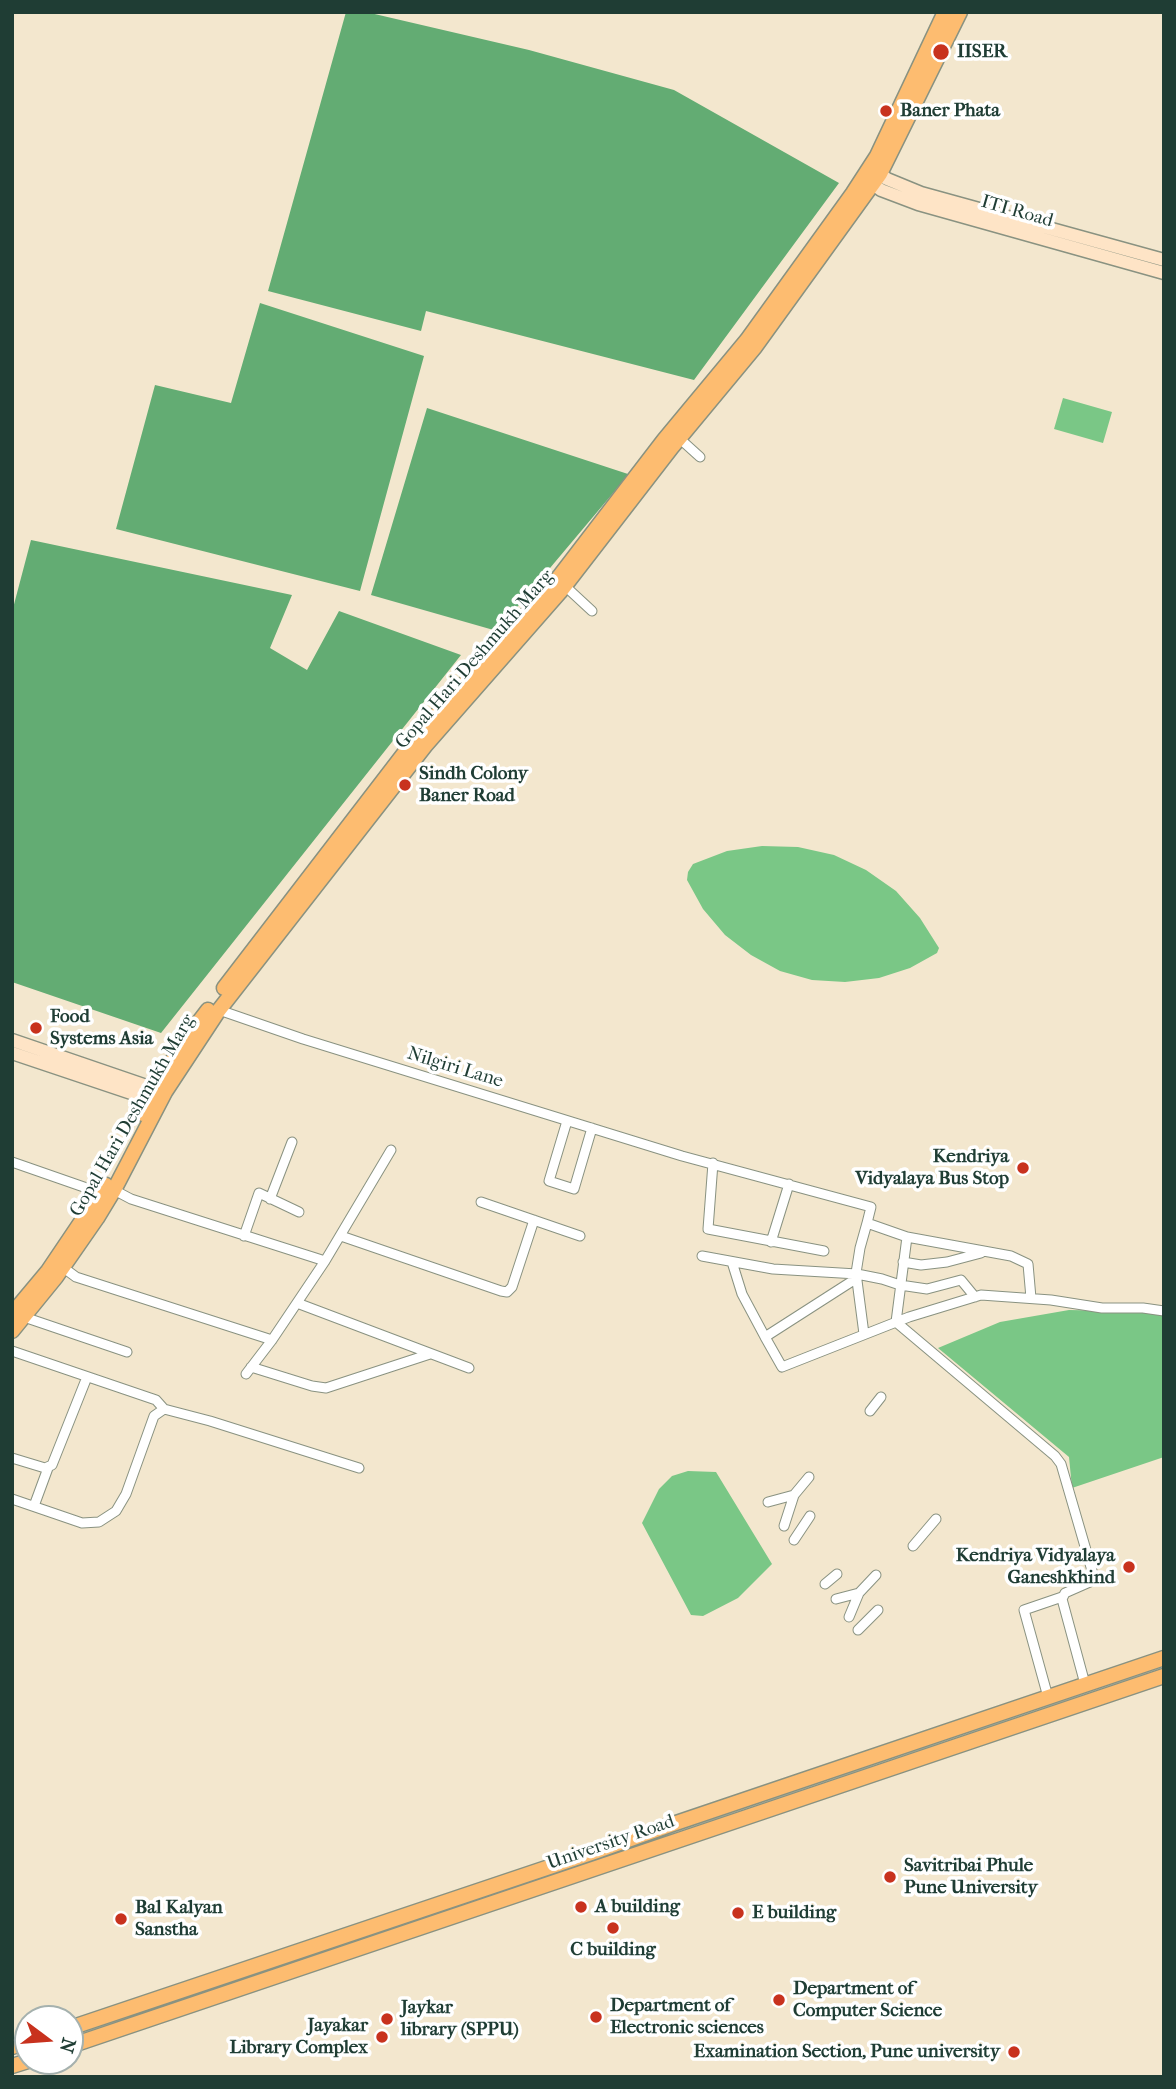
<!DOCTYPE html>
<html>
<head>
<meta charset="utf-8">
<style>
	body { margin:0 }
	#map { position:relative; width:1176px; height:2089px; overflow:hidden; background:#f3e7ce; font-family:"IM FELL French Canon",serif }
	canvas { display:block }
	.frame { position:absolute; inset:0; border:14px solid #1f3d34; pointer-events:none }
	.north { position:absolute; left:14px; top:2005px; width:70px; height:70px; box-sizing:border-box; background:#fff; border:2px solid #a5b1ae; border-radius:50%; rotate:106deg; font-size:19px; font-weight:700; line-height:28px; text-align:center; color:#1f3d34 }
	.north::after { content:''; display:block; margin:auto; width:24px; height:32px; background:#c8321e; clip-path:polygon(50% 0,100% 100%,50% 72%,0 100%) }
</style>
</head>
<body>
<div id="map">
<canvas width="1176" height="2089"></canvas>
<div class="frame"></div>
<div class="north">N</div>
</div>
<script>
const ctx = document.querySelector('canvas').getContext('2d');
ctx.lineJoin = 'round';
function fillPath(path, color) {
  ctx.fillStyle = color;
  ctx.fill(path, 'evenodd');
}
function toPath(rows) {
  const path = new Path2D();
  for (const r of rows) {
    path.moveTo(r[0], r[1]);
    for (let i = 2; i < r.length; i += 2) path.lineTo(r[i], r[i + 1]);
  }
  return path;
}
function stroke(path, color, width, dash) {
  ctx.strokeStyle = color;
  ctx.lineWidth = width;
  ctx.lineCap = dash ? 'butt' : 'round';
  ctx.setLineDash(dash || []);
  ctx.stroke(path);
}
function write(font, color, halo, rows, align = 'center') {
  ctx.font = font + ' "IM FELL French Canon",serif';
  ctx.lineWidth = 7;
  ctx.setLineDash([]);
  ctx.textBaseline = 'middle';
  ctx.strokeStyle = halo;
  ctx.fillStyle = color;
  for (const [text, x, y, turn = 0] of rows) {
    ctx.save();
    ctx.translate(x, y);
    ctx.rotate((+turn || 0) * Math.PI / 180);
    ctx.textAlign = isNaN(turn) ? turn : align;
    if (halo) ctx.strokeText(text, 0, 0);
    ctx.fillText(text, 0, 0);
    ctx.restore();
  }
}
fillPath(toPath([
	[1063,398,1112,412,1103,443,1054,429],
	[762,846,798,847,834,855,866,870,896,891,920,918,939,948,937,953,910,968,879,978,845,982,812,980,780,971,751,955,725,935,703,909,687,880,688,872,693,864,727,851],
	[1069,1310,1164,1312,1164,1457,1072,1488,1069,1457,938,1348,1000,1322],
	[688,1471,716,1472,772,1564,738,1598,703,1616,691,1615,642,1523,659,1489,672,1476]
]), '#7ac786');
fillPath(toPath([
	[346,12,366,12,529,50,674,90,839,183,694,380,426,311,421,331,268,291],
	[260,303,424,356,360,591,116,529,155,385,231,403],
	[427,408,631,475,619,486,497,631,371,595],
	[31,540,292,595,270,648,307,670,339,611,461,655,161,1033,12,982,12,612]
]), '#63ac73');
const street = toPath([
	[679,438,700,457],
	[565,586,592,611],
	[219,1010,303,1039,682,1156,871,1207,867,1223],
	[567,1121,549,1181,574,1189,592,1128],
	[12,1162,101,1193],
	[713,1163,708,1229,824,1251],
	[114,1190,131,1199,325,1261],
	[270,1199,292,1142],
	[481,1202,580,1236],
	[244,1236,259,1193,299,1212],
	[341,1236,501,1291,507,1292,512,1287,534,1220],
	[907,1237,1011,1256,1028,1264,1031,1298],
	[771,1242,789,1184],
	[702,1256,773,1269,857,1274,882,1279,900,1285,927,1289,961,1280,975,1297],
	[732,1262,742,1294,765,1337],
	[903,1262,921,1265,947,1262,981,1253],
	[61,1266,76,1277,272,1340],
	[857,1278,765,1337,782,1367,909,1317,981,1295,1051,1300,1102,1308,1143,1308,1164,1311],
	[297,1303,469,1368],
	[24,1317,127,1352],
	[864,1334,856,1273,860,1248,867,1223,907,1237,896,1322,1055,1456,1061,1464,1093,1574,1090,1582,1065,1593,1062,1599,1085,1684],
	[12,1351,156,1400,164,1409],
	[251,1367,312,1386,326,1388,430,1354],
	[246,1374,272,1340,325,1261,391,1150],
	[870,1411,881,1397],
	[12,1458,45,1468,52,1465,87,1377],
	[12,1499,82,1523,99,1522,116,1511,126,1494,154,1416,164,1409,210,1421,359,1468],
	[768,1502,794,1495,809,1477],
	[34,1506,48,1468],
	[784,1526,794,1495],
	[794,1540,810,1516],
	[913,1546,936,1519],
	[825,1584,837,1574],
	[836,1599,859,1593,876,1575],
	[849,1617,859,1593],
	[858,1630,878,1610],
	[1048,1697,1024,1610,1062,1597]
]);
const secondary = toPath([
	[874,170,887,179,921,193,1164,260],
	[865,178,881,190,918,204,1164,273],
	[12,1040,164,1092],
	[12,1053,158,1102]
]);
const primary = toPath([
	[224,988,416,738,552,586,664,440,747,340,853,193,877,156,945,12],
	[143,1114,156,1088,185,1040,208,1010],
	[12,1314,48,1271,106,1185],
	[12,1331,56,1277,97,1218,114,1190,165,1092,219,1010,425,746,560,592,672,447,755,347,880,174,960,12],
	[70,2028,594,1852,673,1824,1164,1658],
	[70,2046,1164,1676],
	[12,2047,28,2042],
	[12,2066,28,2061]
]);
stroke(street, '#899281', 11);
stroke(secondary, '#899281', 15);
stroke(primary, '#899281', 17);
stroke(street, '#fff', 9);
stroke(secondary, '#fee4c6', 12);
stroke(primary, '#fdbc70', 14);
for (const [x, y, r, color] of [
	[941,52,9,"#c8321e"],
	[886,111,7,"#c8321e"],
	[405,785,7,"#c8321e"],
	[36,1028,7,"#c8321e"],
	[1023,1168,7,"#c8321e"],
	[1129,1567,7,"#c8321e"],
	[890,1877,7,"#c8321e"],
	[581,1907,7,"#c8321e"],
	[738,1913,7,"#c8321e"],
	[121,1919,7,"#c8321e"],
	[613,1928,7,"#c8321e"],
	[779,2000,7,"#c8321e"],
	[596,2017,7,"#c8321e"],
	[387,2019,7,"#c8321e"],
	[382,2037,7,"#c8321e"],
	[1014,2052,7,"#c8321e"]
]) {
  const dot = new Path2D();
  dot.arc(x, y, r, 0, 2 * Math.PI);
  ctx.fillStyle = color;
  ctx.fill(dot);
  stroke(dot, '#fff', 2.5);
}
write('bold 19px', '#1f3d34', '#fff', [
	["IISER",957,52],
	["Baner Phata",900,111],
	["Sindh Colony",419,774],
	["Baner Road",419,796],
	["Food",50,1017],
	["Systems Asia",50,1039],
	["Kendriya",1009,1157,"right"],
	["Vidyalaya Bus Stop",1009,1179,"right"],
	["Kendriya Vidyalaya",1115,1556,"right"],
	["Ganeshkhind",1115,1578,"right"],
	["Savitribai Phule",904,1866],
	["Pune University",904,1888],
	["A building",595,1907],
	["Bal Kalyan",135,1908],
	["Sanstha",135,1930],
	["E building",752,1913],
	["C building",613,1950,"center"],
	["Department of",793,1989],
	["Computer Science",793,2011],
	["Department of",610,2006],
	["Electronic sciences",610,2028],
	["Jaykar",401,2008],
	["library (SPPU)",401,2030],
	["Jayakar",368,2026,"right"],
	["Library Complex",368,2048,"right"],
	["Examination Section, Pune university",1000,2052,"right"]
], 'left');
write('19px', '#1f3d34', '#fff', [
	["ITI Road",1017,212,16],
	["Gopal Hari Deshmukh Marg",475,660,-49],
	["Nilgiri Lane",455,1068,17],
	["Gopal Hari Deshmukh Marg",133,1116,-60],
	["University Road",611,1843,-19]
]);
</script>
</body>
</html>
